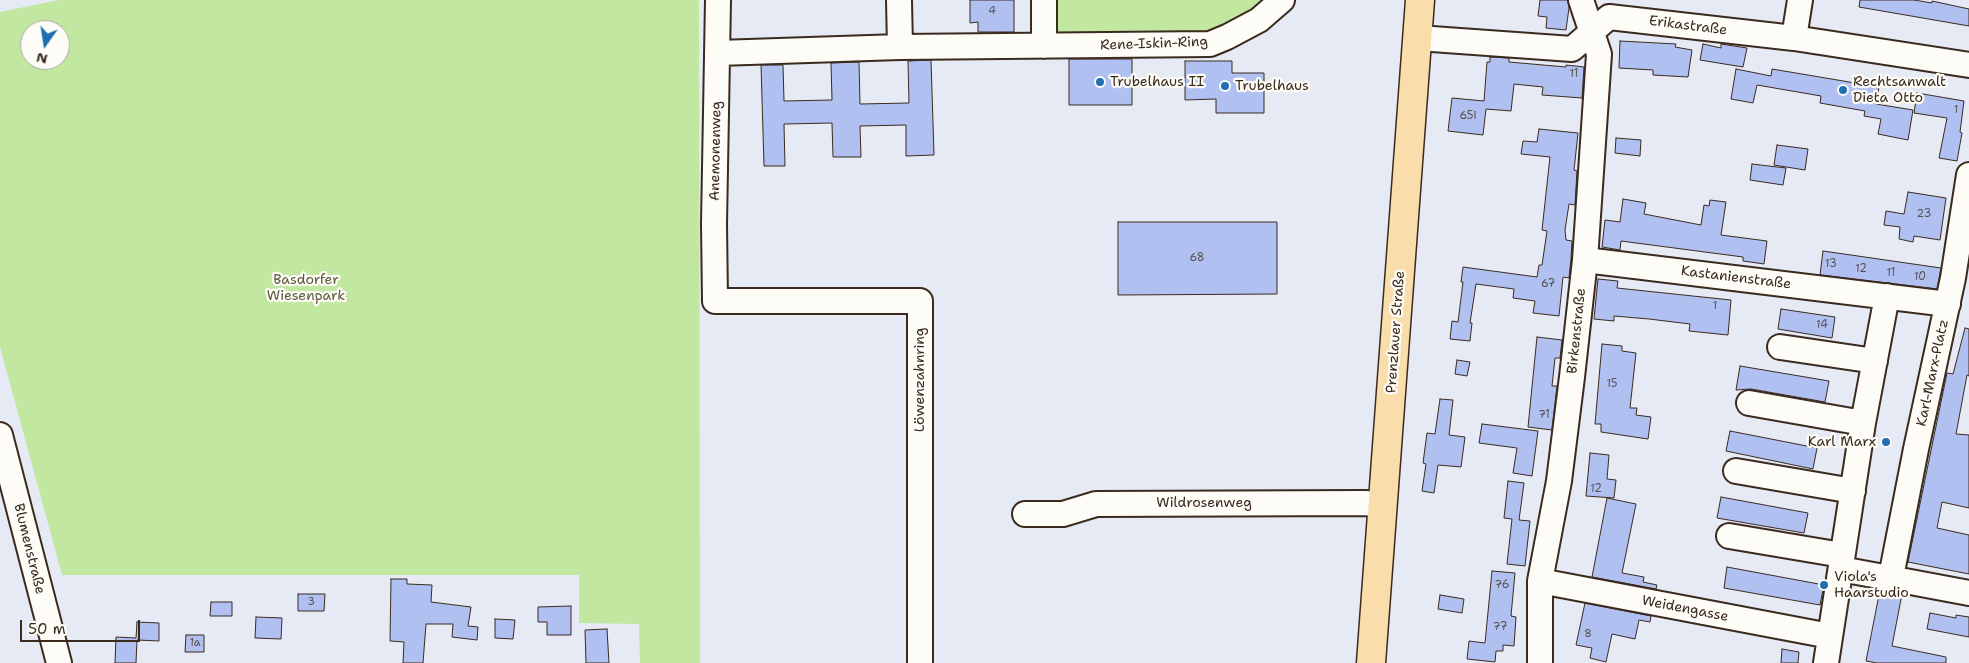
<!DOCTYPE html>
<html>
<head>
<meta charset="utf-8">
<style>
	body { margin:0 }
	#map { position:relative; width:1969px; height:663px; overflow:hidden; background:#e6eaf5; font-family:"Shantell Sans",sans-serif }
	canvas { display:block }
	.north { position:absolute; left:20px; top:20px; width:50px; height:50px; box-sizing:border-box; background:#fdfcf7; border:1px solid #afa8a0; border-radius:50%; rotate:193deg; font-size:14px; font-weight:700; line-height:20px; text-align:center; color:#3b2a1e }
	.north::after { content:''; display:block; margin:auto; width:18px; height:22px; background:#1f6fb2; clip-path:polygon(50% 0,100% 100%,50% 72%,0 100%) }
	.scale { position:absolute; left:20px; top:620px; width:120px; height:22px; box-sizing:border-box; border:2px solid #3b2a1e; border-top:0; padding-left:6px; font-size:15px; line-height:18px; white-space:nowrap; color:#3b2a1e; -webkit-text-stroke:4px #fdfcf7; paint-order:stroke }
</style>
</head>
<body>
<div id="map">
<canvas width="1969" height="663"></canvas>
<div class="north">N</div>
<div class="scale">50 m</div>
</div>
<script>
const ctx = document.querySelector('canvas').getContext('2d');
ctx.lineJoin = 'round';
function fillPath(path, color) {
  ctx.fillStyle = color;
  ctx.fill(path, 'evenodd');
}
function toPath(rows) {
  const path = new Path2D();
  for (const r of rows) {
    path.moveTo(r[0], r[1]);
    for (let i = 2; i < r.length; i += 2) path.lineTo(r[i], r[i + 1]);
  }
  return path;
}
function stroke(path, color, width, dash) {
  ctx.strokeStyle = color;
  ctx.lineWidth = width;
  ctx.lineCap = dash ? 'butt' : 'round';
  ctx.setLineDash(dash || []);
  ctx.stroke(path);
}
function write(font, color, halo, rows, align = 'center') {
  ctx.font = font + ' "Shantell Sans",sans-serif';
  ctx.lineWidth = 4.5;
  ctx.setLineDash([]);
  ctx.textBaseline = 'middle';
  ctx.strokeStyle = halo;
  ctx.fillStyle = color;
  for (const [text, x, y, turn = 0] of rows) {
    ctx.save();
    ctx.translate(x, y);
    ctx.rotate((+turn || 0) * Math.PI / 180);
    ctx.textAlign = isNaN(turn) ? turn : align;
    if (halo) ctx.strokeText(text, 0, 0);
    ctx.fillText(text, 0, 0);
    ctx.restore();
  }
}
fillPath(toPath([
	[59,0,699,0,700,663,640,663,639,624,579,623,579,575,62,575,0,347,0,12],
	[30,30,60,30,60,60,30,60],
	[1052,0,1274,0,1210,39,1052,40]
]), '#c2e7a1');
const building = toPath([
	[970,0,1014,0,1014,32,978,32,978,22,970,23,970,0],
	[1540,0,1568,0,1569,8,1566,30,1546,28,1547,17,1538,16,1540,0],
	[1860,0,1914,0,1932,3,1932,1,1969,9,1969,26,1859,7,1860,0],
	[1620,41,1676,44,1675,47,1692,50,1688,77,1653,75,1653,70,1619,68,1620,41],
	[1703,44,1721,48,1721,44,1747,48,1743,67,1700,60,1703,44],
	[1490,57,1509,58,1509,62,1566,67,1566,65,1584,67,1582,98,1542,95,1543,87,1514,84,1511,111,1486,109,1483,135,1448,131,1452,98,1484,101,1487,62,1490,62,1490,57],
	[1069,59,1132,59,1132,105,1069,105,1069,59],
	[931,60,934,155,906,156,906,125,860,126,861,157,833,157,832,123,784,124,785,166,764,166,761,65,783,65,784,101,832,100,831,63,859,62,860,104,909,103,908,61,931,60],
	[1185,61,1232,61,1232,73,1264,73,1264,113,1216,113,1216,99,1185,100,1185,61],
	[1736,69,1771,76,1772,69,1879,87,1876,104,1913,110,1908,140,1878,134,1881,119,1864,116,1865,111,1820,103,1821,96,1757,85,1753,103,1731,99,1736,69],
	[1917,93,1964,101,1960,132,1962,133,1957,161,1939,158,1947,118,1914,113,1917,93],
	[1539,129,1578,133,1574,170,1577,171,1575,205,1569,204,1565,230,1566,240,1572,241,1571,259,1569,278,1563,277,1559,316,1533,313,1535,301,1513,298,1514,289,1476,284,1470,323,1472,323,1470,341,1450,339,1452,321,1458,322,1463,282,1461,282,1463,267,1537,277,1539,265,1542,265,1547,231,1542,230,1550,157,1521,154,1523,141,1537,142,1539,129],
	[1616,138,1641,140,1640,156,1615,153,1616,138],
	[1777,145,1808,149,1805,170,1774,165,1777,145],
	[1752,164,1786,168,1783,185,1750,180,1752,164],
	[1908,192,1946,198,1940,240,1914,236,1913,242,1899,239,1900,227,1884,225,1886,211,1904,214,1908,192],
	[1623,199,1646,203,1644,214,1701,225,1704,205,1709,206,1710,200,1726,202,1721,235,1767,241,1764,264,1743,261,1743,257,1621,241,1620,250,1602,247,1605,220,1620,222,1623,199],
	[1118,222,1277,222,1277,294,1118,295,1118,222],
	[1823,251,1941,268,1937,289,1820,275,1823,251],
	[1598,279,1618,281,1617,288,1731,300,1728,335,1689,331,1690,324,1649,319,1614,316,1614,321,1594,319,1598,279],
	[1781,309,1835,317,1832,338,1778,329,1781,309],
	[1965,328,1969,329,1969,376,1967,375,1956,434,1969,435,1969,508,1942,502,1937,528,1969,535,1969,574,1908,562,1947,373,1953,374,1965,328],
	[1537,337,1562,340,1560,358,1555,358,1552,386,1557,386,1552,430,1528,427,1537,337],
	[1602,344,1622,346,1622,351,1636,353,1630,408,1637,408,1636,415,1651,417,1648,439,1601,432,1601,424,1595,424,1602,344],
	[1457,360,1470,362,1467,376,1455,374,1457,360],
	[1740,366,1829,381,1825,402,1751,389,1736,390,1740,366],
	[1440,399,1453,400,1449,435,1465,437,1461,467,1438,465,1434,493,1422,491,1426,464,1423,463,1427,433,1435,434,1440,399],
	[1482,424,1538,431,1532,476,1513,473,1517,448,1479,443,1482,424],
	[1730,431,1817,448,1813,469,1726,451,1730,431],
	[1590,453,1609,455,1607,479,1616,480,1614,498,1586,496,1590,453],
	[1508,481,1524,483,1519,520,1530,521,1525,566,1507,564,1512,519,1504,518,1508,481],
	[1721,497,1808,513,1804,533,1717,518,1721,497],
	[1607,498,1636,504,1622,573,1644,577,1643,582,1657,585,1656,589,1592,577,1607,498],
	[1727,567,1824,585,1820,605,1724,588,1727,567],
	[1492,571,1515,573,1511,616,1516,617,1514,646,1503,645,1503,651,1496,651,1495,662,1467,659,1469,641,1485,643,1492,571],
	[391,579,407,579,407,584,432,585,431,602,471,607,468,626,478,627,477,640,452,637,453,624,426,624,423,663,403,663,404,642,390,641,391,579],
	[1880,590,1902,594,1892,646,1946,657,1946,663,1877,663,1866,661,1880,590],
	[298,594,325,594,324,611,298,611,298,594],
	[1440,595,1464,599,1462,613,1438,609,1440,595],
	[211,602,232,602,232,616,210,616,211,602],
	[1585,603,1651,616,1650,622,1639,620,1635,639,1612,634,1606,662,1590,658,1592,648,1576,645,1585,603],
	[571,606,571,635,547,635,547,622,538,622,538,607,571,606],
	[1930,613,1956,618,1956,615,1969,617,1969,637,1927,629,1930,613],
	[256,617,282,618,281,639,255,638,256,617],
	[495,619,515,620,513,639,495,638,495,619],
	[137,622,159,623,159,641,137,640,136,663,115,663,116,637,136,638,137,622],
	[607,629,609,663,586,663,585,630,607,629],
	[186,635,204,635,204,652,185,652,186,635],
	[1782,649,1799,652,1798,663,1781,663,1782,649]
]);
fillPath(building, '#b0c0f0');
stroke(building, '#3b2a1e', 1);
const minor = toPath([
	[718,0,714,224,715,301,920,301,920,663],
	[899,0,900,47],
	[1044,0,1044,46],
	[1418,38,1572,49,1609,17,1794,38,1969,65],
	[1794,38,1800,0],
	[718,53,900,47,1210,44,1227,37,1259,20,1282,0],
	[1585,260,1948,304],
	[1780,347,1875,361],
	[1749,403,1863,423],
	[0,435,59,663],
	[1736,471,1853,491],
	[1025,514,1063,514,1096,504,1365,503,1383,505],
	[1729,536,1842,555],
	[1841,569,1969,593],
	[1891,577,1916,449,1953,278,1969,175],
	[1540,581,1830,636],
	[1540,663,1540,581,1559,481,1572,377,1585,260,1599,54,1581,0],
	[1826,663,1863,423,1887,296]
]);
const major = toPath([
	[1371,663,1420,0]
]);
stroke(minor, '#3b2a1e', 28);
stroke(major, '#3b2a1e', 31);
stroke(minor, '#fdfcf7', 24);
stroke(major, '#f9deab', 28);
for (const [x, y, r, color] of [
	[1100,82,5,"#1f6fb2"],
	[1225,86,5,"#1f6fb2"],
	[1843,90,5,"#1f6fb2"],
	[1886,442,5,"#1f6fb2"],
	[1824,585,5,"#1f6fb2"]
]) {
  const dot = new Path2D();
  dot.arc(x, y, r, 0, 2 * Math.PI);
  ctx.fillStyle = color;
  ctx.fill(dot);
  stroke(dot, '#fdfcf7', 2);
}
write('11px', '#585052', null, [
	["4",992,11],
	["11",1574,74],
	["1",1956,110],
	["65i",1468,116],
	["23",1924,214],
	["68",1197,258],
	["13",1831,264],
	["12",1861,269],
	["11",1891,273],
	["10",1920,277],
	["67",1548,284],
	["1",1715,306],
	["14",1822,325],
	["15",1612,384],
	["71",1544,415],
	["12",1596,489],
	["76",1502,585],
	["3",311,602],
	["77",1500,627],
	["8",1588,634],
	["1a",195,643]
]);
write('14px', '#3b2a1e', '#fdfcf7', [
	["Erikastraße",1688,26,7],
	["Rene-Iskin-Ring",1154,44,-2],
	["Anemonenweg",716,151,-89],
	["Kastanienstraße",1736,278,7],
	["Birkenstraße",1577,331,-84],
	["Prenzlauer Straße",1396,332,-86],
	["Karl-Marx-Platz",1933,373,-78],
	["Löwenzahnring",920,380,-90],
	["Wildrosenweg",1204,503],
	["Blumenstraße",29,549,76],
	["Weidengasse",1685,609,11]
]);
write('14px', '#3b2a1e', '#fdfcf7', [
	["Trubelhaus II",1110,82],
	["Rechtsanwalt",1853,82],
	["Dieta Otto",1853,98],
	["Trubelhaus",1235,86],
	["Karl Marx",1876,442,"right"],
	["Viola's",1834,577],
	["Haarstudio",1834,593]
], 'left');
write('14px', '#5d593f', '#fdfcf7', [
	["Basdorfer",306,280],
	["Wiesenpark",306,296]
]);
</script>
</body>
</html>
